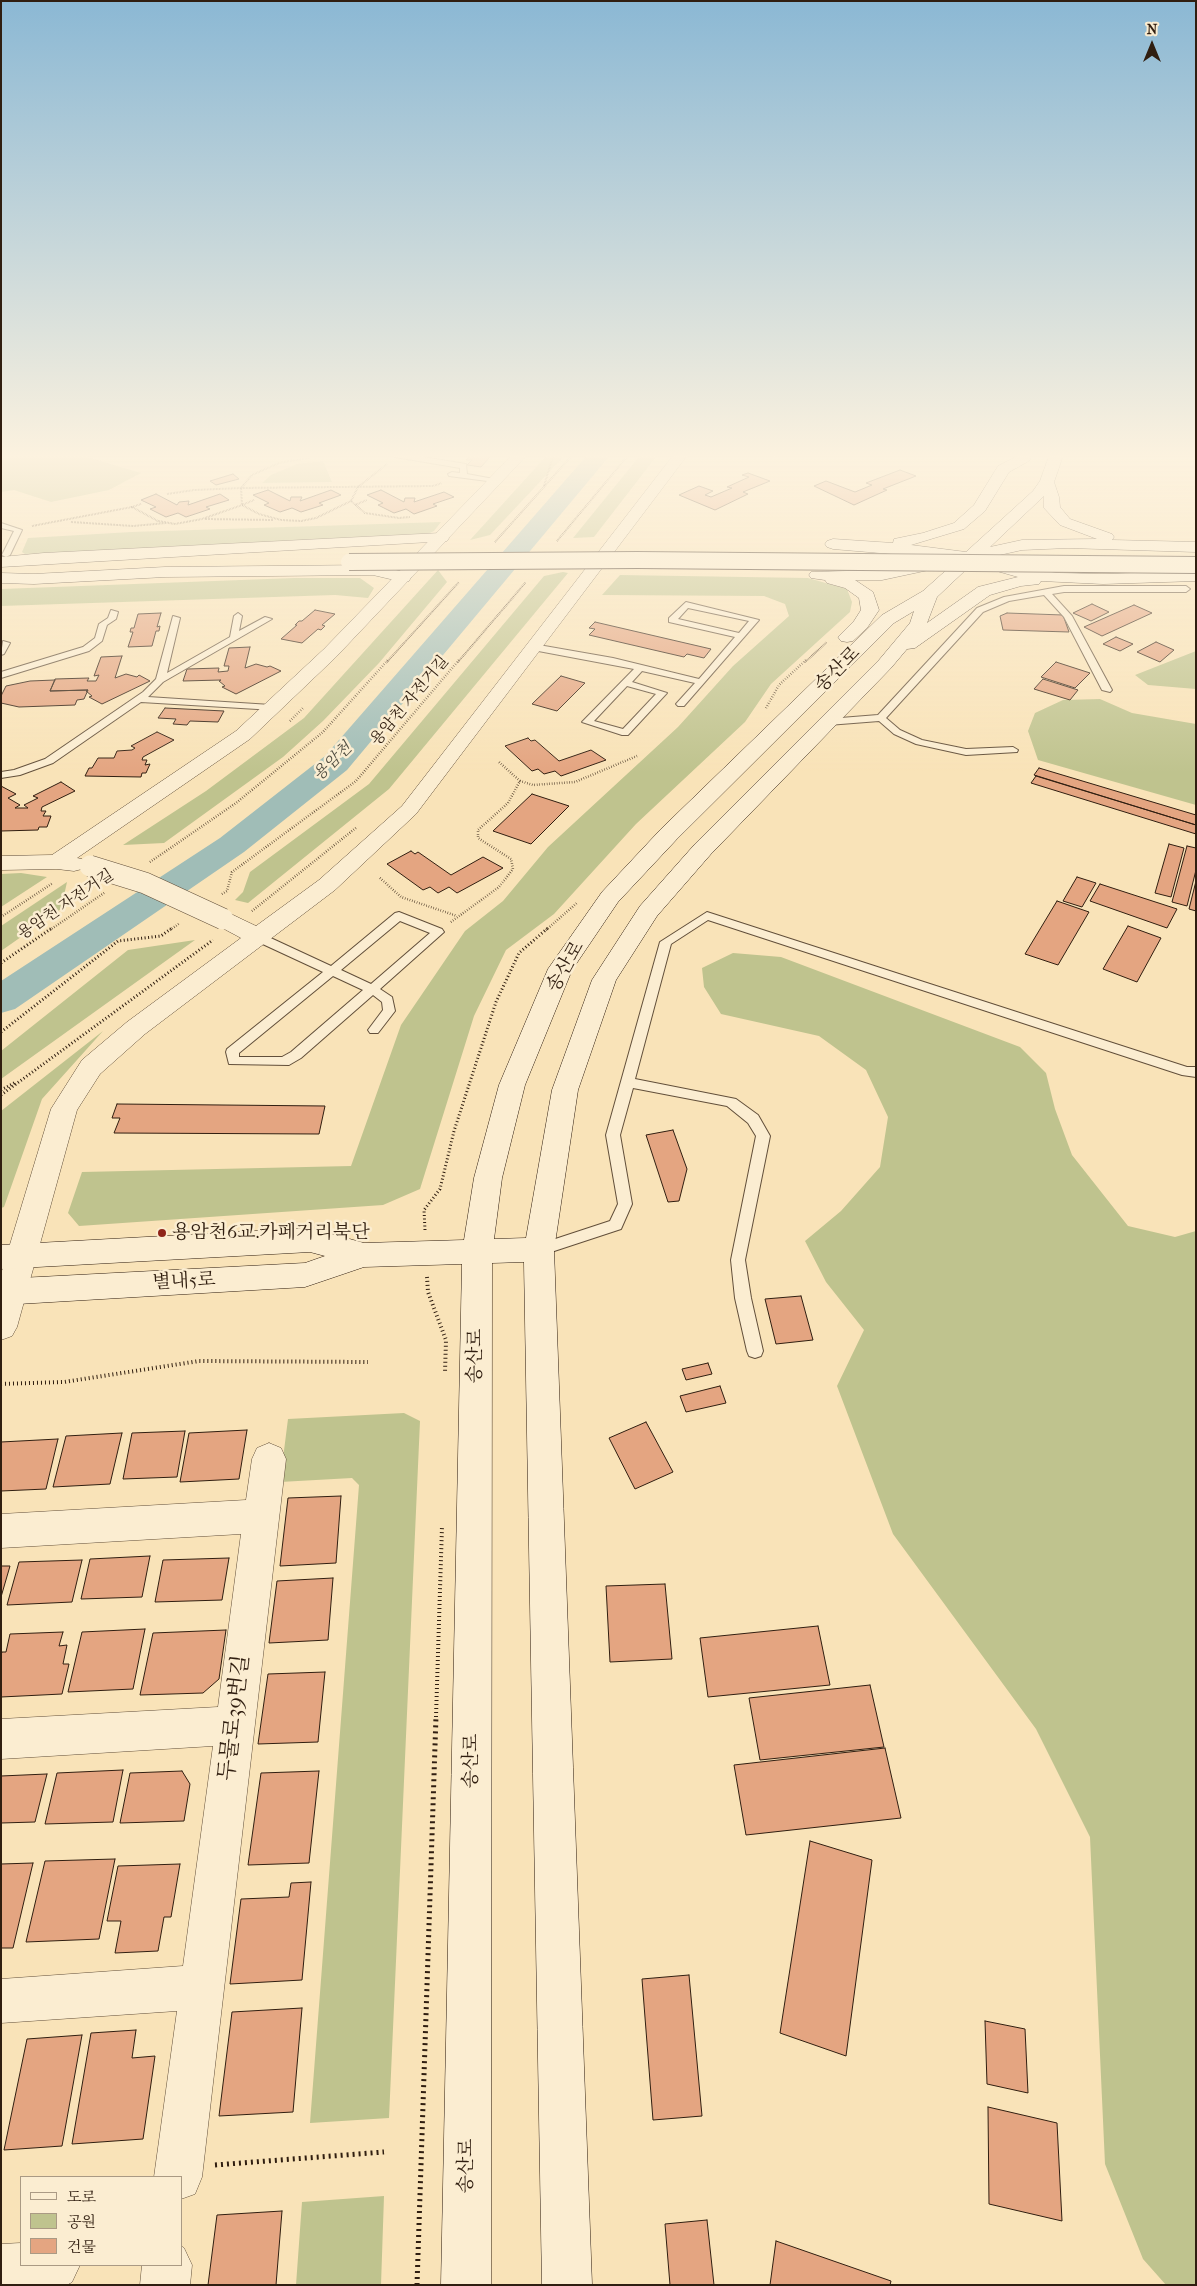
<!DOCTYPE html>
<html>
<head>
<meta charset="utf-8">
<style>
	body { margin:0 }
	#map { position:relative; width:1197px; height:2286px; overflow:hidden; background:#f9e3b8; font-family:"IM FELL French Canon","Noto Serif KR",serif }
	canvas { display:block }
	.frame { position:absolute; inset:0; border:2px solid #301e10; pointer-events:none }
	.legend { position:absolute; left:20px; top:2176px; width:162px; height:90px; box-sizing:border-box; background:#fbedd1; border:1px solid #aa9a84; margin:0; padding:6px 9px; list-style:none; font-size:15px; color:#301e10 }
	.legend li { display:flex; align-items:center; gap:10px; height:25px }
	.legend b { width:25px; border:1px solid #aa9a84 }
	.north { position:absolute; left:1127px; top:20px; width:50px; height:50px; -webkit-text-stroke:4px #fbedd1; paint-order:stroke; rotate:0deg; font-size:14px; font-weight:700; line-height:20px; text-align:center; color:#301e10 }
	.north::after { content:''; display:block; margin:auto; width:18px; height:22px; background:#301e10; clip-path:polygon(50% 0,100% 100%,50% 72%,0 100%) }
</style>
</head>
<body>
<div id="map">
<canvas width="1197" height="2286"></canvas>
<div class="frame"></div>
<ul class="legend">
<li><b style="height:6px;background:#fbedd1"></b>도로</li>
<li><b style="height:14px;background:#bfc38e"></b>공원</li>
<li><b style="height:14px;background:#e4a581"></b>건물</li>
</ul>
<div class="north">N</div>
</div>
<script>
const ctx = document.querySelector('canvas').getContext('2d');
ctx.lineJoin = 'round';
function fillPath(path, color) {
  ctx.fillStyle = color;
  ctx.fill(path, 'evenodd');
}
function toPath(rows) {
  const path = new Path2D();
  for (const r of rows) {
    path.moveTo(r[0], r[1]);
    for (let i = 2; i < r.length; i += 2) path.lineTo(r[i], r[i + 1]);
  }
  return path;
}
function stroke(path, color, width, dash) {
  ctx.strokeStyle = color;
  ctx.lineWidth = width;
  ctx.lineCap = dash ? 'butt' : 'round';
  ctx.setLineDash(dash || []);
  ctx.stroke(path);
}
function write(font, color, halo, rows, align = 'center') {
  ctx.font = font + ' "IM FELL French Canon","Noto Serif KR",serif';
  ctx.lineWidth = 5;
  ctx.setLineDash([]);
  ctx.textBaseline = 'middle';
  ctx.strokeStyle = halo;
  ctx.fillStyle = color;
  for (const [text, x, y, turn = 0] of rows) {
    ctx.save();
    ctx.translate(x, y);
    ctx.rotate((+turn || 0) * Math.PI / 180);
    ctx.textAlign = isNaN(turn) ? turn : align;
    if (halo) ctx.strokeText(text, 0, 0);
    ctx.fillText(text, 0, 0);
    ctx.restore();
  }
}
fillPath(toPath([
	[1,453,92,453,87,457,141,473,109,490,51,502,14,490,1,492],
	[549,453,567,453,490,535,470,540],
	[642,453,659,453,594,537,573,538],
	[323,461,332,482,262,483,271,475,297,464],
	[441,522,434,531,424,536,396,539,25,554,22,552,28,538,131,532],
	[438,570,447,582,379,663,323,721,283,757,164,843,123,845,206,791,304,718],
	[563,572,568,573,389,789,248,903,235,900,243,892,250,872,369,784,544,576],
	[620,575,808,578,847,589,852,602,850,612,771,684,745,722,636,824,554,914,506,950,474,1016,420,1189,383,1205,79,1226,68,1213,82,1172,351,1166,401,1025,465,931,503,901,548,847,678,727,733,666,789,616,785,604,764,596,602,595],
	[294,578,360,578,374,588,368,598,335,595,1,606,1,589],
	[1196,651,1196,689,1148,685,1135,675],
	[1100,699,1132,713,1196,724,1196,805,1038,760,1028,731,1035,713,1063,700],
	[21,873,47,877,1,907,1,874],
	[67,882,61,909,1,951,1,926],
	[195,940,1,1079,1,1051,128,950],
	[733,953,781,957,1020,1047,1046,1073,1055,1109,1072,1155,1128,1226,1175,1237,1196,1231,1196,2285,1166,2285,1143,2259,1105,2164,1090,1837,1036,1729,893,1534,837,1386,864,1330,826,1282,805,1241,841,1211,880,1167,888,1117,866,1070,819,1036,721,1014,704,987,702,968],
	[103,1031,42,1099,4,1207,1,1208,1,1111],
	[404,1413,420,1421,389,2118,310,2123,359,1485,352,1478,280,1482,288,1419],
	[384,2196,381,2285,296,2285,302,2202]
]), '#bfc38e');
fillPath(toPath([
	[589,453,612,453,347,770,244,852,15,1009,1,1013,1,981,220,838,325,756,589,453]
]), '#a0bdb7');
const building = toPath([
	[762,453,786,453,775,457,762,453],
	[471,455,490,457,481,467,467,465,472,460,466,460,471,455],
	[900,470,916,476,883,489,887,490,854,505,814,486,826,481,855,492,872,485,866,483,900,470],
	[748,473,770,481,743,492,748,494,715,510,679,495,699,486,713,491,705,495,711,497,732,488,727,487,749,477,742,475,748,473],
	[233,474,239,479,216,485,210,481,233,474],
	[268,490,290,501,291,497,302,497,300,501,331,490,341,495,319,503,323,505,301,512,292,508,280,512,264,505,269,503,253,495,268,490],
	[381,490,404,502,405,498,415,498,414,502,444,492,454,497,433,504,437,506,414,514,406,509,394,513,378,505,383,503,367,495,381,490],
	[156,494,177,505,179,502,189,501,188,505,220,494,229,500,206,507,210,509,186,517,178,513,166,517,150,509,156,507,141,500,156,494],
	[1092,604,1109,612,1091,621,1073,613,1092,604],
	[1134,605,1152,613,1102,636,1084,627,1134,605],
	[315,610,335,614,322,625,325,626,321,630,318,629,302,643,281,639,297,625,295,625,299,621,302,621,315,610],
	[161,613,157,627,160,626,159,631,156,631,152,646,128,647,133,632,130,632,131,628,134,628,138,614,161,613],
	[1007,613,1063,615,1069,632,1003,630,1000,616,1007,613],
	[595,622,711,649,704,658,687,654,684,657,589,635,595,629,589,628,595,622],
	[1116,637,1133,644,1120,651,1103,644,1116,637],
	[1156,642,1174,650,1160,662,1137,652,1156,642],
	[250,647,245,668,256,664,267,667,270,666,281,671,236,694,222,687,225,686,219,681,221,680,183,681,187,669,219,668,218,672,228,671,229,666,224,666,229,648,250,647],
	[122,656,115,678,126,674,137,677,139,675,150,681,102,704,89,697,92,696,86,691,88,690,50,691,55,679,89,678,87,681,96,681,99,675,94,676,101,657,122,656],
	[1056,662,1090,673,1075,688,1041,677,1056,662],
	[561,676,585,683,557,711,532,704,561,676],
	[1043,679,1078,690,1070,700,1034,689,1043,679],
	[55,680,50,691,88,690,84,699,77,700,75,705,19,707,1,703,1,696,6,686,30,681,55,680],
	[165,708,224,711,218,722,190,721,187,725,173,724,176,719,158,718,165,708],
	[157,732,174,740,143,757,142,760,147,760,145,765,150,764,146,773,142,773,141,777,85,776,89,768,92,768,98,758,114,758,117,751,132,750,135,748,131,746,157,732],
	[528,738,531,741,535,740,559,761,591,750,606,760,561,776,555,771,544,774,538,769,532,771,505,746,528,738],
	[1039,768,1196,815,1196,825,1034,775,1039,768],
	[1036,776,1196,825,1196,834,1031,783,1036,776],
	[61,782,75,791,42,807,41,811,46,811,43,816,51,816,47,827,39,827,38,830,1,831,1,786,16,794,8,798,20,805,15,808,28,808,24,805,38,798,33,796,61,782],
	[532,794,569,806,531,844,493,831,532,794],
	[1169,844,1184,848,1171,897,1155,893,1169,844],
	[1187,846,1196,848,1196,870,1187,906,1172,902,1187,846],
	[411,851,415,854,418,852,451,875,483,857,503,868,457,893,449,887,438,893,430,887,423,890,387,864,411,851],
	[1077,877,1096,883,1082,907,1063,901,1077,877],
	[1196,881,1196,911,1189,909,1196,881],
	[1100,884,1177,909,1167,928,1090,901,1100,884],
	[1057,901,1089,912,1058,965,1025,954,1057,901],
	[1128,926,1161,938,1137,982,1103,969,1128,926],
	[117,1104,325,1106,319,1134,114,1133,120,1118,112,1118,117,1104],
	[673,1130,687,1169,679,1201,668,1202,646,1135,673,1130],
	[801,1296,813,1340,776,1344,765,1299,801,1296],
	[708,1363,712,1374,686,1380,682,1369,708,1363],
	[720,1386,726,1403,686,1412,680,1396,720,1386],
	[646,1422,673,1472,635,1489,609,1438,646,1422],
	[247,1430,239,1479,180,1482,189,1433,247,1430],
	[185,1431,177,1477,123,1479,132,1433,185,1431],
	[122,1433,110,1484,53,1487,66,1436,122,1433],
	[58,1439,46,1489,1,1491,1,1442,58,1439],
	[341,1496,336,1563,280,1566,288,1498,341,1496],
	[150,1556,142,1597,81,1599,90,1559,150,1556],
	[229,1558,222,1600,155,1602,163,1560,229,1558],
	[82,1560,72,1602,7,1605,19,1562,82,1560],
	[1,1566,10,1566,1,1597,1,1566],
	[333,1578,328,1640,269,1643,277,1581,333,1578],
	[665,1584,672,1659,610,1662,606,1586,665,1584],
	[818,1626,830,1685,708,1697,700,1638,818,1626],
	[145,1629,133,1689,68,1692,82,1632,145,1629],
	[226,1630,219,1679,203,1693,140,1695,153,1633,226,1630],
	[63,1632,59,1646,67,1645,63,1664,69,1664,62,1694,1,1697,1,1655,2,1652,6,1652,10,1634,63,1632],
	[325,1672,318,1742,258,1744,268,1674,325,1672],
	[870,1685,884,1747,760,1760,749,1698,870,1685],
	[885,1748,901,1818,746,1835,734,1765,885,1748],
	[123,1770,113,1822,45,1824,57,1773,123,1770],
	[182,1771,190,1784,184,1821,120,1823,130,1773,182,1771],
	[319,1771,309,1863,248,1865,261,1773,319,1771],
	[47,1774,35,1822,1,1823,1,1776,47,1774],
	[810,1841,872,1860,846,2056,780,2033,810,1841],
	[115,1859,99,1939,26,1942,45,1861,115,1859],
	[33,1863,13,1948,1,1948,1,1864,33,1863],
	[180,1864,171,1917,164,1917,158,1951,115,1953,121,1921,107,1921,118,1866,180,1864],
	[311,1882,302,1980,230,1984,241,1899,289,1897,291,1883,311,1882],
	[689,1975,702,2116,653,2120,642,1979,689,1975],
	[302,2008,293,2112,219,2116,232,2012,302,2008],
	[985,2021,1025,2029,1028,2093,987,2084,985,2021],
	[136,2030,132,2058,155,2056,143,2139,72,2144,91,2033,136,2030],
	[82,2035,62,2146,4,2150,27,2039,82,2035],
	[988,2107,1057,2123,1062,2221,989,2204,988,2107],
	[282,2211,276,2285,208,2285,217,2215,282,2211],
	[707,2220,714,2285,670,2285,665,2224,707,2220],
	[776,2241,891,2281,890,2285,770,2285,776,2241]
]);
fillPath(building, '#e4a581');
stroke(building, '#301e10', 1);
const lane = toPath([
	[398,453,466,464,467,474,499,480,495,482,449,476,448,474,452,472,460,473,460,468,395,457,394,455,398,453],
	[1,523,22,530,10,555,6,557,2,555,14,531,1,528,1,523],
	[1064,586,1186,586,1190,589,1186,592,1064,592,1052,594,1072,616,1112,690,1110,692,1102,690,1064,617,1044,595,1009,601,983,612,886,718,900,730,922,740,966,749,1013,747,1018,750,1017,752,966,755,916,744,894,734,879,721,828,725,823,722,828,719,878,715,977,608,1004,597,1064,586],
	[686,602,759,620,684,706,678,706,676,704,695,683,642,671,632,682,667,693,628,735,622,735,582,722,634,669,533,650,529,647,533,644,613,658,699,679,735,637,669,622,669,618,686,602],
	[688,608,749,621,739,633,678,619,688,608],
	[627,686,656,694,623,729,594,721,627,686],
	[111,610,118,612,116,619,107,625,102,641,89,651,1,678,1,672,83,647,95,638,99,624,108,618,111,610],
	[238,613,242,616,239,631,265,617,272,619,163,682,148,697,271,705,274,706,274,710,141,702,53,763,20,775,1,778,1,772,14,770,45,759,143,692,156,679,173,616,180,618,167,673,230,637,234,616,238,613],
	[3,641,10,643,4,654,1,655,3,641],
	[399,912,442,929,444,932,380,989,392,997,395,1011,378,1033,370,1033,368,1030,383,1010,382,1002,373,995,301,1058,289,1065,229,1064,226,1052,227,1049,323,972,254,940,252,937,254,934,262,934,331,966,395,913,399,912],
	[400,921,430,933,371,984,341,970,400,921],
	[333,976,363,990,291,1052,282,1057,239,1057,239,1053,333,976],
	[707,912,1187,1067,1196,1067,1196,1077,1182,1075,708,920,671,944,635,1079,736,1099,758,1115,770,1136,745,1260,751,1298,763,1351,761,1356,755,1358,749,1356,747,1351,735,1298,731,1260,756,1136,748,1123,727,1106,633,1088,620,1135,632,1204,621,1229,539,1256,534,1254,532,1250,534,1246,610,1221,618,1204,606,1135,660,942,707,912]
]);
const street = toPath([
	[514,453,529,453,336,657,250,739,77,858,82,859,85,864,82,869,74,871,57,869,1,870,1,856,52,855,236,731,324,649,514,453],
	[675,453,689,453,416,814,335,890,145,1034,100,1074,77,1110,17,1327,12,1336,1,1340,1,1274,51,1109,82,1060,127,1022,241,938,215,924,211,919,215,914,223,912,231,914,256,926,319,880,402,806,675,453],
	[269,1443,281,1448,286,1459,202,2177,195,2194,181,2199,181,2177,154,2177,177,2011,1,2023,1,1979,183,1966,213,1746,1,1759,1,1719,218,1707,241,1534,1,1548,1,1514,246,1500,252,1459,257,1448,269,1443],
	[21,2243,21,2265,80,2265,72,2282,67,2285,1,2285,1,2244,21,2243],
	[181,2246,184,2248,192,2265,190,2285,140,2285,142,2265,181,2265,181,2246]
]);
const secondary = toPath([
	[1050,453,1064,453,1054,482,1059,497,1060,507,1070,519,1112,534,1114,537,1112,540,1196,542,1196,552,1068,548,1022,550,986,558,1028,569,1059,573,1103,574,1196,571,1196,581,1103,584,1041,581,1039,584,1021,586,990,595,915,648,907,649,891,668,711,854,657,916,616,980,578,1090,554,1250,592,2285,542,2285,524,1262,492,1263,491,2285,441,2285,462,1264,364,1267,305,1287,1,1305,1,1279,305,1263,325,1256,310,1252,1,1269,1,1245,310,1228,364,1243,464,1240,474,1178,499,1085,548,969,602,892,661,829,882,615,923,591,952,565,882,580,855,580,873,592,879,610,867,628,853,641,847,642,841,641,838,637,854,621,861,610,859,598,845,588,827,583,825,580,811,578,809,575,811,572,882,570,939,558,833,549,827,547,825,544,827,541,833,539,893,543,894,539,923,533,954,523,974,505,998,466,1019,455,1029,455,1031,458,1029,461,1009,472,985,511,964,529,911,545,966,552,1033,491,1040,481,1050,453],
	[1044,496,1044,508,1060,525,1097,539,1022,540,990,547,1044,496],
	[972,564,1018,577,978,587,927,623,937,597,972,564],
	[914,611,910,623,879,660,695,844,640,906,592,980,552,1090,526,1238,494,1239,502,1178,525,1085,572,970,618,902,677,839,894,623,914,611],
	[441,533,447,535,449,538,447,541,1,567,1,557,44,553,441,533],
	[373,565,409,573,411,577,409,581,403,582,373,575,165,577,34,584,1,583,1,573,34,574,165,567,373,565]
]);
stroke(lane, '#624f3a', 2);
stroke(street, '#624f3a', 1);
stroke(secondary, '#301e10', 1);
stroke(toPath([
	[544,486,554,453],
	[167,494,194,490,241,488,433,486,442,483],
	[254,500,242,505,259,514,281,520,301,521,316,518,351,501,358,487,387,464],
	[351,501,365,513,399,518,410,517],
	[141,504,132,507,158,521,175,524,202,519,242,505,241,488,252,475,279,463,319,456,383,455],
	[355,505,367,500],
	[205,519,274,520],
	[71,522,133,526,166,523],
	[32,526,132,507],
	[557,541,630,453],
	[495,542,574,453],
	[387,662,459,582],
	[458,662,526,582],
	[805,662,827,642]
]), '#301e10', 2, [0.5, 1]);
stroke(toPath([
	[766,708,779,685,806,660],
	[290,721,303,708],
	[520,781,533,785,575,782,637,756],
	[150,862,236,803,323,732,388,660],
	[380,878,401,897,457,916],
	[222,894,227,891,232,872,356,781,459,660],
	[252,911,357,827],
	[1,917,53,883],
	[451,922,499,887,513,869,511,859,478,838,478,830,508,803,520,781,499,762],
	[50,930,104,893],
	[170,930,180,923],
	[546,930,578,902]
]), '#301e10', 2.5, [0.5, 2]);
stroke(toPath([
	[1,963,52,928],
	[1,1032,118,941,161,936,172,928],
	[1,1090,16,1082],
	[1,1095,213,940],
	[425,1230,424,1210,440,1189,454,1131,496,1002,519,953,548,928]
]), '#301e10', 3, [1, 2.5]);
stroke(toPath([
	[427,1277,428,1292,446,1340,445,1372],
	[1,1384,64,1382,199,1361,368,1362],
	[436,1717,442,1526]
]), '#301e10', 4, [1, 3]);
stroke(toPath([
	[215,2165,384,2152],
	[417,2285,436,1716]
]), '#301e10', 5, [2, 4]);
fillPath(lane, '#fbedd1');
fillPath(street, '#fbedd1');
fillPath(secondary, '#fbedd1');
const streetBridge = toPath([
	[90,866,145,883,223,919]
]);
const secondaryBridge = toPath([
	[349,562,637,560,1196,565]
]);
stroke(streetBridge, '#624f3a', 22, []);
stroke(secondaryBridge, '#301e10', 18, []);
stroke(streetBridge, '#fbedd1', 21);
stroke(secondaryBridge, '#fbedd1', 16);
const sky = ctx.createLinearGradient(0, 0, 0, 773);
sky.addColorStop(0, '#8bb8d4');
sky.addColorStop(0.59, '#fcf2df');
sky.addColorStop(1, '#fcf2df00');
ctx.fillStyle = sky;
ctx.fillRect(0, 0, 1197, 773);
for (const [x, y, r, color] of [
	[162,1233,5,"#8f2418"]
]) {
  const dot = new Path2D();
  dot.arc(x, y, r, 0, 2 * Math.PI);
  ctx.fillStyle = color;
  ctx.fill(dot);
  stroke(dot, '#fbedd1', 2);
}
write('16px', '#301e10', '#fbedd1', [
	["용암천 자전거길",410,701,-50],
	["용암천 자전거길",66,905,-34]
]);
write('italic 16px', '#524e42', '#fbedd1', [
	["용암천",333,762,-44]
]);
write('19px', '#301e10', '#fbedd1', [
	["송산로",838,670,-45],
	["송산로",566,967,-60],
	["별내5로",184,1282,-3],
	["송산로",476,1356,-89],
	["송산로",472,1761,-89],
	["송산로",467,2166,-89]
]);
write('19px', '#301e10', '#fbedd1', [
	["용암천6교.카페거리북단",172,1233]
], 'left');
write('22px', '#301e10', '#fbedd1', [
	["두물로39번길",235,1718,-83]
]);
</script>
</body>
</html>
